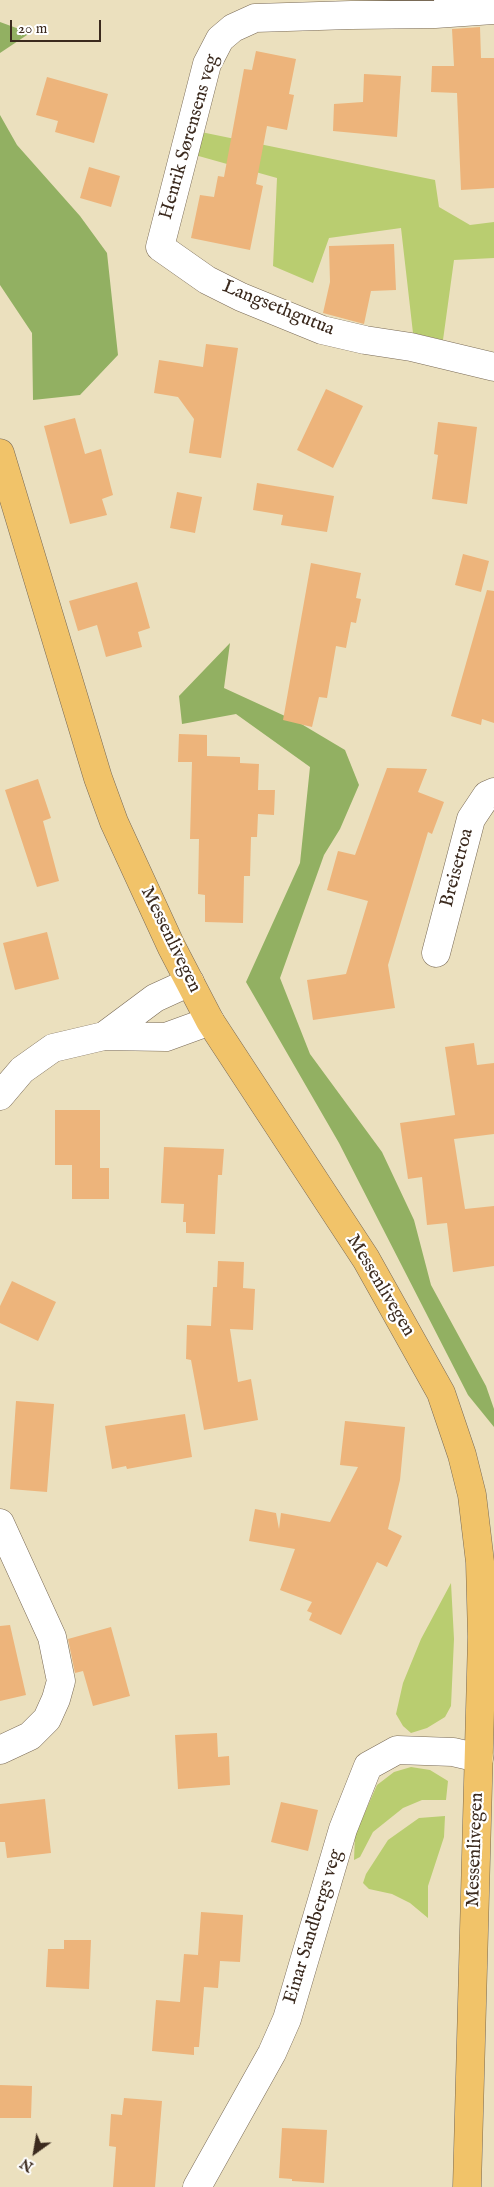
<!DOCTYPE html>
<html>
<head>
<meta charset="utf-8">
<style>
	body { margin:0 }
	#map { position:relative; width:494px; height:2187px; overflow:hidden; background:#ebe0be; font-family:"IM FELL English",serif }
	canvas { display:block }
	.north { position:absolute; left:10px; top:2127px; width:50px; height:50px; -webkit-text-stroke:4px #fff; paint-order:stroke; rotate:212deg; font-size:14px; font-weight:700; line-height:20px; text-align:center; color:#3b2a1e }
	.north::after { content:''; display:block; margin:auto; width:18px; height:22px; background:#3b2a1e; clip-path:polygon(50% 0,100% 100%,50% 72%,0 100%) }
	.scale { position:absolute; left:10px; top:20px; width:91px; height:22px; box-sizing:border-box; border:2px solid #3b2a1e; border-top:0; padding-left:6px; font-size:15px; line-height:18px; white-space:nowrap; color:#3b2a1e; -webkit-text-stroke:4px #fff; paint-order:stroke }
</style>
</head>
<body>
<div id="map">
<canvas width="494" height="2187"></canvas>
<div class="north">N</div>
<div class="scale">20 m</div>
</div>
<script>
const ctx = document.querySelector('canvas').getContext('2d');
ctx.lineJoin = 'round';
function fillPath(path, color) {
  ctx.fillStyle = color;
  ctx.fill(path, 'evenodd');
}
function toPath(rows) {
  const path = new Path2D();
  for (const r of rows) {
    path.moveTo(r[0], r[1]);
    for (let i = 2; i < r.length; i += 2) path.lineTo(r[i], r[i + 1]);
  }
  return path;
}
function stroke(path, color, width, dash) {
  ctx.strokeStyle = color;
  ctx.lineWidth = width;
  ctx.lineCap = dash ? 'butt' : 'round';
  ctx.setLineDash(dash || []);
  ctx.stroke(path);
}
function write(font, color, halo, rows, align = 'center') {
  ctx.font = font + ' "IM FELL English",serif';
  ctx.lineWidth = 4.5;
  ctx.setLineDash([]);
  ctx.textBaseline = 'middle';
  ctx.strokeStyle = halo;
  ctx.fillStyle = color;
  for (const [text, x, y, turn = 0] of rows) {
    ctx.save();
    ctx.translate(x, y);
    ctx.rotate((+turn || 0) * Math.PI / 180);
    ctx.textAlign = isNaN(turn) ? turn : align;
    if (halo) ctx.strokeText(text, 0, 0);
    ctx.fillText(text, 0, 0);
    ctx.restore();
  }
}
fillPath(toPath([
	[201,132,435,180,439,207,470,225,494,222,494,258,454,260,443,340,413,333,401,228,329,238,313,283,273,266,277,178,195,155],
	[451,1583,454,1639,451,1706,445,1717,427,1728,411,1733,403,1726,396,1714,403,1683,421,1639],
	[411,1767,430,1770,448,1781,446,1800,422,1800,403,1808,373,1832,360,1857,354,1860,355,1835,377,1785,394,1772],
	[445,1816,444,1837,428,1886,428,1918,410,1903,392,1894,369,1889,363,1883,366,1874,388,1840,419,1818]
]), '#b9cd70');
fillPath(toPath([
	[0,22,30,33,0,53],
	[0,115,17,145,80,216,107,253,118,355,80,395,33,400,32,333,0,285],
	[230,643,224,688,298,722,345,750,359,785,340,829,324,855,280,978,310,1054,382,1152,414,1220,431,1285,486,1386,494,1409,494,1427,468,1395,339,1143,246,982,300,863,310,767,236,714,182,724,179,696]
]), '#92b062');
fillPath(toPath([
	[480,27,481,58,494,58,494,188,461,190,457,93,431,92,432,66,454,66,452,29],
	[256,51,296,59,289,94,294,95,287,130,267,126,256,184,263,186,250,250,191,238,200,195,214,197,218,176,224,177,244,69,252,70],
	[364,74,401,76,397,137,333,131,334,104,363,102],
	[47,77,108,94,94,143,55,132,58,121,36,115],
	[89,167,120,176,111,207,80,198],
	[394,244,396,290,371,291,364,324,323,313,330,282,329,246],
	[206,344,238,348,221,458,189,453,194,419,178,397,154,393,159,360,203,367],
	[326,389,363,406,333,468,297,450],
	[75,418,85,454,101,449,113,495,102,499,107,515,70,524,44,426],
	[438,422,477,427,467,504,432,499,438,455,434,454],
	[257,483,334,496,327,532,281,525,283,515,253,510],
	[177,492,202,497,195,533,170,528],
	[463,554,489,561,481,592,455,585],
	[311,563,361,573,356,598,361,599,356,623,351,622,346,648,336,646,327,698,319,697,312,727,283,720],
	[137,582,150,628,138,632,142,647,106,657,97,625,78,631,69,601],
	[487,590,494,591,494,723,482,719,481,725,451,716],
	[179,734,207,735,207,756,240,757,240,763,259,764,258,790,275,790,274,815,258,814,257,837,251,837,250,876,244,876,243,923,205,922,205,895,198,894,199,839,190,839,192,762,178,762],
	[387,768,427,769,418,792,444,802,432,834,428,832,388,965,395,1008,313,1020,307,980,346,974,368,901,327,890,338,851,355,855],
	[38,779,51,818,43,821,59,881,37,887,5,790],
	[47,932,59,979,15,990,3,943],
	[474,1043,477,1065,494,1063,494,1134,454,1139,465,1209,494,1206,494,1266,453,1272,447,1223,427,1225,422,1177,408,1179,400,1123,455,1115,445,1047],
	[55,1110,100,1110,100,1168,109,1168,109,1199,72,1199,72,1165,55,1165],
	[164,1147,224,1149,222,1175,218,1175,215,1234,186,1233,186,1222,183,1222,184,1204,161,1203],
	[218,1261,244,1262,243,1288,255,1289,253,1330,230,1329,238,1382,251,1379,258,1420,204,1430,191,1360,186,1359,187,1325,211,1326,213,1287,217,1287],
	[12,1281,56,1302,38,1341,0,1323,0,1306],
	[16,1401,54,1404,47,1492,10,1489],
	[185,1414,192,1457,127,1469,126,1466,112,1469,105,1426],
	[345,1421,405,1427,400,1480,388,1529,402,1536,387,1567,377,1562,341,1635,309,1620,312,1613,307,1611,312,1602,280,1590,295,1549,249,1541,255,1509,276,1513,279,1529,281,1513,330,1522,358,1467,340,1465],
	[10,1625,26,1695,0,1701,0,1626],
	[111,1627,130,1696,93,1706,83,1671,75,1673,68,1639],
	[217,1733,218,1757,229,1756,230,1785,178,1789,175,1735],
	[45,1799,51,1853,7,1858,5,1842,0,1842,0,1804],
	[281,1802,318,1810,308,1851,271,1842],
	[201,1912,243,1915,240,1962,220,1961,218,1988,204,1987,199,2047,194,2047,194,2055,152,2051,156,2000,180,2002,184,1954,198,1955],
	[64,1940,91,1940,89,1989,46,1987,48,1949,64,1949],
	[0,2085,32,2086,31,2118,0,2118],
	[124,2098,162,2101,155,2187,113,2187,116,2147,109,2146,111,2114,122,2115],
	[282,2128,327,2130,324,2183,292,2181,292,2179,279,2178]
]), '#edb47b');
const street = toPath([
	[494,10,435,14,351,15,255,18,233,28,220,39,207,64,160,247,207,280,241,297,322,330,365,340,411,347,494,367],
	[436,953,471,819,487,795,494,792],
	[104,1036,155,998,190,982],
	[0,1096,22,1070,53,1048,104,1036,166,1037,210,1021],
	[0,1523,52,1637,61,1681,56,1699,47,1719,30,1736,0,1750],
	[197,2187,272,2053,287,2019,343,1829,368,1766,397,1750,453,1752,479,1758]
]);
const primary = toPath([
	[0,453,98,778,114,822,171,946,210,1021,366,1259,441,1393,462,1455,472,1495,480,1562,482,1637,467,2187]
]);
stroke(street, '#796a56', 29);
stroke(primary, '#796a56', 29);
stroke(street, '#fff', 28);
stroke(primary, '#f1c369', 28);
write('19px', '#3b2a1e', '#fff', [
	["Henrik Sørensens veg",190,137,-74],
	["Langsethgutua",278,309,22],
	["Breisetroa",458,868,-75],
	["Messenlivegen",170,940,64],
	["Messenlivegen",380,1286,59],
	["Messenlivegen",476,1850,-88],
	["Einar Sandbergs veg",314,1927,-73]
]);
</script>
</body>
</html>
